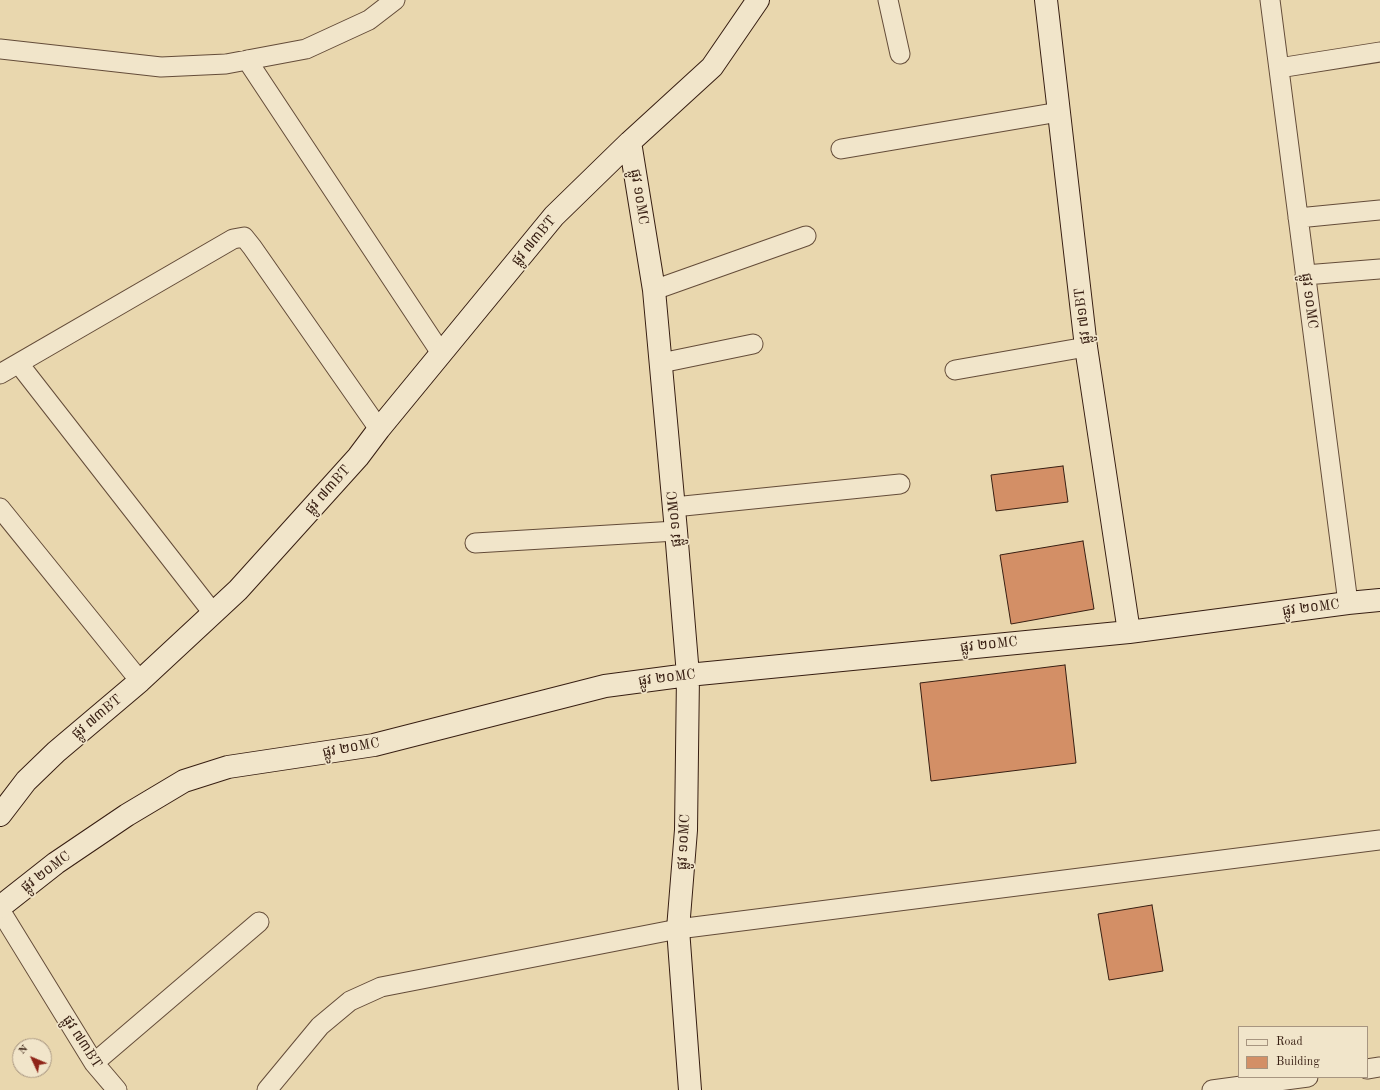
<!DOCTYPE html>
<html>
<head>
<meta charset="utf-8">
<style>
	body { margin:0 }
	#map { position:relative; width:1380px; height:1090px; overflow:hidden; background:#e9d7ae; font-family:"Old Standard TT",serif }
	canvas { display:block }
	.legend { position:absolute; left:1238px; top:1026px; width:130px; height:52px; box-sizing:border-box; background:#f1e5ca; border:1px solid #a79580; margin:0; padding:5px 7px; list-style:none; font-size:12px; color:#371e12 }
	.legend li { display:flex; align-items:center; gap:8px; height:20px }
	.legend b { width:20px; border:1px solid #a79580 }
	.north { position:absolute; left:12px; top:1038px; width:40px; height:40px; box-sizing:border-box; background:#f1e5ca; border:1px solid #a79580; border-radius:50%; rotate:314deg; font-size:11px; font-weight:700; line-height:16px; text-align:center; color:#371e12 }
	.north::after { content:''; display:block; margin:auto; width:14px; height:18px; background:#8f2418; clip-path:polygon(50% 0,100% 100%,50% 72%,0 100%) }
</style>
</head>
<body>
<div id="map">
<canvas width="1380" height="1090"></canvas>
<ul class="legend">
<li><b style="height:5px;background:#f1e5ca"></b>Road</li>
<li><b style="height:11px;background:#d38f66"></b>Building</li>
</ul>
<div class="north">N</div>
</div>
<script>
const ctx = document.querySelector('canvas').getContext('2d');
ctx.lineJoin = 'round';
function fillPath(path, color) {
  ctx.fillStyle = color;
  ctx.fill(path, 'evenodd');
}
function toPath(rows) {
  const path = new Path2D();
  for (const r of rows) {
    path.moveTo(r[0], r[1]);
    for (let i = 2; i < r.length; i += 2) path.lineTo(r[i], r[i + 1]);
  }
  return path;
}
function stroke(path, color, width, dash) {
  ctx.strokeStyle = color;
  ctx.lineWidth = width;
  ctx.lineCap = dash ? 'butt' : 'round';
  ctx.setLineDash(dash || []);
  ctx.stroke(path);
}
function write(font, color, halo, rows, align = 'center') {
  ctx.font = font + ' "Old Standard TT","Noto Sans Khmer",serif';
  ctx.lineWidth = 3.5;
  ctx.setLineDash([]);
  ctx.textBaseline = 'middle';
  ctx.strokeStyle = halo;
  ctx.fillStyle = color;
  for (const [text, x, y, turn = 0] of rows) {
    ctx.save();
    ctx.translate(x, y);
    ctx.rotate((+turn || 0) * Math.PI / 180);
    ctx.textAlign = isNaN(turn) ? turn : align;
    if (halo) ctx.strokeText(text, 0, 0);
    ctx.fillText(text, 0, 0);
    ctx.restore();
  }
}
const building = toPath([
	[1063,466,1068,502,996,511,991,475,1063,466],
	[1083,541,1094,609,1011,624,1000,555,1083,541],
	[1065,665,1076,763,931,781,920,683,1065,665],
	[1152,905,1163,971,1109,980,1098,914,1152,905]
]);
fillPath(building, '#d38f66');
stroke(building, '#371e12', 1);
const street = toPath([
	[888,0,900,54],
	[1270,0,1348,603],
	[0,49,161,67,226,64,306,49,369,20,395,0],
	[247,60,441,353],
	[1279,68,1380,52],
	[841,149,1059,112],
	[1298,218,1380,210],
	[1305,275,1380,269],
	[654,290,806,236],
	[661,363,753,344],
	[19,364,213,613],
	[955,370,1086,347],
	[0,374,233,239,244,237,252,247,379,429],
	[674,507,900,484],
	[0,508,140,681],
	[475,543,676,531],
	[0,910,94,1063,117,1090],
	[94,1063,259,922],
	[1367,1069,1380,1067],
	[267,1090,320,1026,350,1001,381,987,678,929,1380,840],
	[1212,1090,1308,1077]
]);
const secondary = toPath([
	[1046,0,1086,347,1129,632],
	[630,142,654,290,676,531,688,675,686,830,678,929,690,1090],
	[0,815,26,781,56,752,140,681,238,590,358,457,379,429,554,216,630,142,712,67,758,0],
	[0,907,56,863,127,815,184,781,228,767,374,745,605,686,688,675,1129,632,1348,603,1380,600]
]);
stroke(street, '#644c39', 21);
stroke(secondary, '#371e12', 24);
stroke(street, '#f1e5ca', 19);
stroke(secondary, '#f1e5ca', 22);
write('14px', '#371e12', '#f1e5ca', [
	["ផ្លូវ ១០MC",639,197,81],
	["ផ្លូវ ៧៣BT",534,241,-50],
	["ផ្លូវ ១០MC",1309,301,83],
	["ផ្លូវ ៧១BT",1083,316,-97],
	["ផ្លូវ ៧៣BT",328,490,-48],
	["ផ្លូវ ១០MC",675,519,-95],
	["ផ្លូវ ២០MC",1311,608,-7],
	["ផ្លូវ ២០MC",989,645,-6],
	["ផ្លូវ ២០MC",667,678,-7],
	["ផ្លូវ ៧៣BT",97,717,-40],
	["ផ្លូវ ២០MC",351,748,-10],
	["ផ្លូវ ១០MC",684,842,-87],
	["ផ្លូវ ២០MC",46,872,-37],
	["ផ្លូវ ៧៣BT",82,1042,57]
]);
</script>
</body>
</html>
